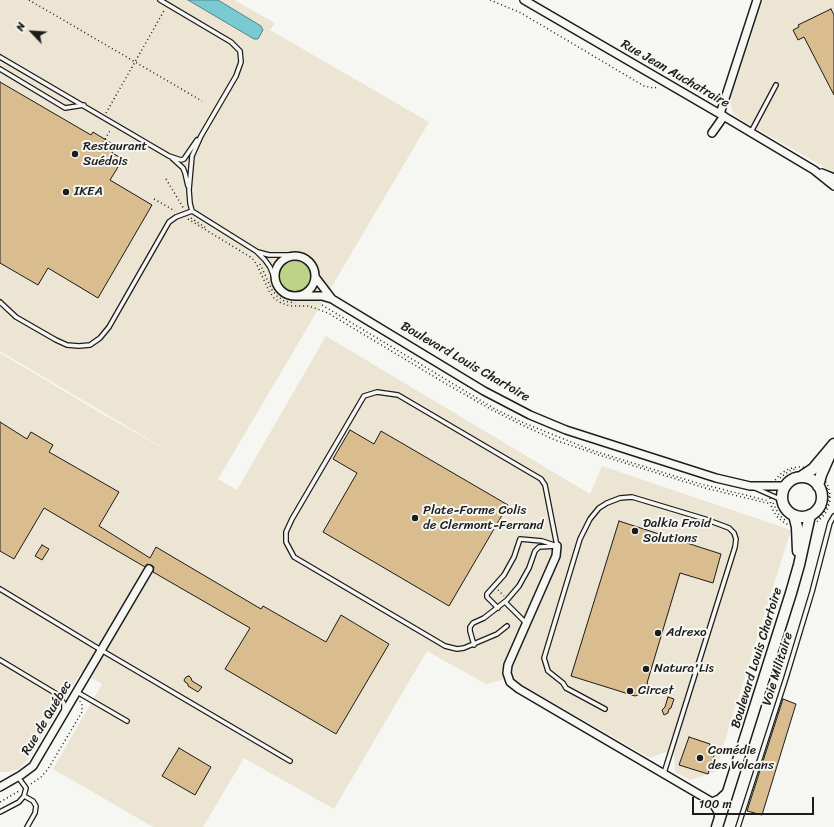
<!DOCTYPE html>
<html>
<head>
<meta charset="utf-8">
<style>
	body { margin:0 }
	#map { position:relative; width:834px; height:827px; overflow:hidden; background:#f6f6f2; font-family:Sriracha,sans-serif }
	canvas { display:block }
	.north { position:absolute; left:12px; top:12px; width:40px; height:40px; -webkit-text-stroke:3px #f6f6f2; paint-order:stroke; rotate:295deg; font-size:11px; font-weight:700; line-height:16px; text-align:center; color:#1c1c1c }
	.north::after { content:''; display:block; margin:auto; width:14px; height:18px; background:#1c1c1c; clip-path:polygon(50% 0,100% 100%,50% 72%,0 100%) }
	.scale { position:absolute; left:692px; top:797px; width:122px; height:18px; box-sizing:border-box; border:2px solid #1c1c1c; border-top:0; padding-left:5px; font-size:12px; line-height:14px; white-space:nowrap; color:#1c1c1c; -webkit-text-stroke:3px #f6f6f2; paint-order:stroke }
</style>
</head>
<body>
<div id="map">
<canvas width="834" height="827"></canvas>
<div class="north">N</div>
<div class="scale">100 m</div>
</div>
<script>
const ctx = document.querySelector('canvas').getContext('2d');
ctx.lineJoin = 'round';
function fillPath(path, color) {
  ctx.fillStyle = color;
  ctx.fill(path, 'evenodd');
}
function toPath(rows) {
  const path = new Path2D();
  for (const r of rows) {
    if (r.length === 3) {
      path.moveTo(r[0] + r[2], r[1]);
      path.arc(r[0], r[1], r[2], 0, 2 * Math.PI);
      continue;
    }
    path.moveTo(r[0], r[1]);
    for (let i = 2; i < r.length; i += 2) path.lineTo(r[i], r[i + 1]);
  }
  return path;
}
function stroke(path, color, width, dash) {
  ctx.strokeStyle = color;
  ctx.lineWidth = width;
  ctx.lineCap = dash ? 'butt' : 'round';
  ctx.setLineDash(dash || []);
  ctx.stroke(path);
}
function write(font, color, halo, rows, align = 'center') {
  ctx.font = font + ' Sriracha,sans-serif';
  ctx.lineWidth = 4;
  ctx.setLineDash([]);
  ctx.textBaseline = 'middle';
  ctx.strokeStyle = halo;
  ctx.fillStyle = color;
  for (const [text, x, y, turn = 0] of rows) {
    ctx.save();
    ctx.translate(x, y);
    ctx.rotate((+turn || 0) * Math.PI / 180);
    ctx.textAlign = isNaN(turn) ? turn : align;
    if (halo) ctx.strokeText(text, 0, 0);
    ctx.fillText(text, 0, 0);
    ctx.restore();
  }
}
fillPath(toPath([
	[0,0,234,0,275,23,270,30,429,122,218,479,237,490,326,336,590,494,602,466,791,530,715,772,690,780,675,772,674,754,665,752,650,758,510,678,486,684,427,651,334,809,244,758,203,827,153,827,53,769,102,684,81,672,28,760,19,769,9,772,0,772,0,353,104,415,172,453,0,351],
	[763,0,834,0,834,173,738,118,734,114,731,108,730,103,731,97]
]), '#ede5d4');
fillPath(toPath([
	[295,275,17]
]), '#bed389');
const water = toPath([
	[188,0,218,0,261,26,263,30,258,39,254,39,188,0]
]);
fillPath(water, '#7acad3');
stroke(water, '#54848a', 1);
const building = toPath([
	[831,9,834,15,834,95,804,37,798,40,793,30,799,27,798,25,831,9],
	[0,82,91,135,93,132,116,146,112,153,123,159,110,180,152,205,98,298,48,268,38,285,0,263,0,82],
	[0,422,27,439,31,432,53,445,49,452,119,492,99,526,150,558,156,547,261,609,263,606,326,642,341,615,389,644,336,734,225,669,250,628,153,572,154,567,151,565,147,564,145,567,44,508,14,559,0,551,0,422],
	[350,430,374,444,381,431,508,505,449,606,323,532,357,473,333,459,350,430],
	[619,521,721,554,713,583,680,573,647,683,648,684,647,687,643,693,635,696,571,676,619,521],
	[42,545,49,549,42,560,35,556,42,545],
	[189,676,191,678,192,681,202,687,198,692,188,686,188,684,185,682,184,680,186,677,189,676],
	[668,697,674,699,671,708,669,709,668,713,664,715,662,710,665,707,668,697],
	[783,699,796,704,762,815,747,811,783,699],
	[689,737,710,744,708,749,715,752,708,774,679,765,689,737],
	[179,748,211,767,195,795,162,776,179,748]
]);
fillPath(building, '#d9bd8e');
stroke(building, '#1c1c1c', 1);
const service = toPath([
	[160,0,231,42,240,51,241,62,236,76,201,136,192,156,189,190,190,203,192,211,256,251,265,260,270,267,276,282],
	[0,57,169,156,181,160,184,159,197,140],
	[0,69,65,108,84,105],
	[751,132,776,85],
	[172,158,183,168,185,173,188,186],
	[258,252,269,255,293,255],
	[0,302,16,317,56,340,67,345,79,346,90,345,100,338,109,327,169,222,176,217,192,211],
	[755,488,782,500],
	[0,589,101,650,290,761],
	[505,602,526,623],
	[498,608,487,597,487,594,504,575,514,557,520,539,542,541,554,545],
	[507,626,497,634,464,648,457,649,445,646,294,557,286,542,286,532,292,519,364,396,377,392,398,395,541,479,545,485,557,546],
	[474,645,470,631,470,627,473,623,484,618,507,600,519,586,529,568,535,551,539,547,557,546],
	[0,660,60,696,64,704,64,710],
	[77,692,127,721],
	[605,709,566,688,563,683,548,671,544,658,580,539,590,519,599,508,607,503,620,498,632,497,705,519,729,528,734,533,736,539,735,547,664,773],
	[24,796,33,801,36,806,35,813,27,827],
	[0,812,19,802,24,796,26,788,18,777],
	[738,827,786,678,812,592,830,523,834,516]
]);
const minor = toPath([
	[524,0,720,114,814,170,834,186],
	[720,114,757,0],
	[712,133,724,116],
	[822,173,834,178],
	[295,276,20],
	[316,278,332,299],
	[298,296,322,296,332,299,484,391,530,415,566,430,716,478,750,486,785,486],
	[557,546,556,556,508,665,507,673,510,682,519,689,712,802,718,812,719,818],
	[0,787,21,775,33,766,149,569],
	[712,802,719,799,728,791]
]);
const secondary = toPath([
	[801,477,813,469,834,444],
	[802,497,20],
	[818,486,821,475,831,452],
	[794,515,797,527,798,551],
	[717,827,791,593,799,565,810,515]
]);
stroke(service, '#1c1c1c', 6);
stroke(minor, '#1c1c1c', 10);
stroke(secondary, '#1c1c1c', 13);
stroke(toPath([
	[29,0,202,101],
	[490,0,521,13,644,86,654,88,659,87],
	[106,113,165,9],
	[101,146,111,129],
	[166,179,184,209],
	[154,199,175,211],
	[191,218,206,228],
	[188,219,252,258,257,265,269,291,274,298,281,303,290,306,309,306,328,313,443,382,492,410,522,425,555,440,599,455,705,488,771,504],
	[260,264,272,290,277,296,284,301,295,303],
	[322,305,495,409,524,423,591,450,697,483,769,501],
	[800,497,30],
	[780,478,789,471,795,469],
	[773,503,779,515,786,521],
	[819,518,824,512,828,505,829,497,827,488],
	[498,590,504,596],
	[31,784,41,777,48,769,82,712,82,705,80,701],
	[0,802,19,791]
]), '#1c1c1c', 1.5, [1, 3]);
stroke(service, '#f6f6f2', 3.5);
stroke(minor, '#f6f6f2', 7);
stroke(secondary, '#f6f6f2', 10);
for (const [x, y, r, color] of [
	[75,154,4,"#1c1c1c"],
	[66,192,4,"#1c1c1c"],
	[415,518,4,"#1c1c1c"],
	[635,531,4,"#1c1c1c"],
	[658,633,4,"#1c1c1c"],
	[646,669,4,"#1c1c1c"],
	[630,691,4,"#1c1c1c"],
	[700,758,4,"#1c1c1c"]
]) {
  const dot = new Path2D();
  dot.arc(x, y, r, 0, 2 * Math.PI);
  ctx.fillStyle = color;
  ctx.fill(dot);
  stroke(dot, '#f6f6f2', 1.5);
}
write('13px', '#1c1c1c', '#f6f6f2', [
	["Rue Jean Auchatraire",675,74,30],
	["Boulevard Louis Chartoire",465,362,30],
	["Boulevard Louis Chartoire",757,658,-73],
	["Voie Militaire",778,669,-73],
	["Rue de Québec",47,718,-59]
]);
write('13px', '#1c1c1c', '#f6f6f2', [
	["Restaurant",83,147],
	["Suédois",83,162],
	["IKEA",74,192],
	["Plate-Forme Colis",423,511],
	["de Clermont-Ferrand",423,526],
	["Dalkia Froid",643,524],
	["Solutions",643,539],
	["Adrexo",666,633],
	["Natura'Lis",654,669],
	["Circet",638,691],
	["Comédie",708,751],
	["des Volcans",708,766]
], 'left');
</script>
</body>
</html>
